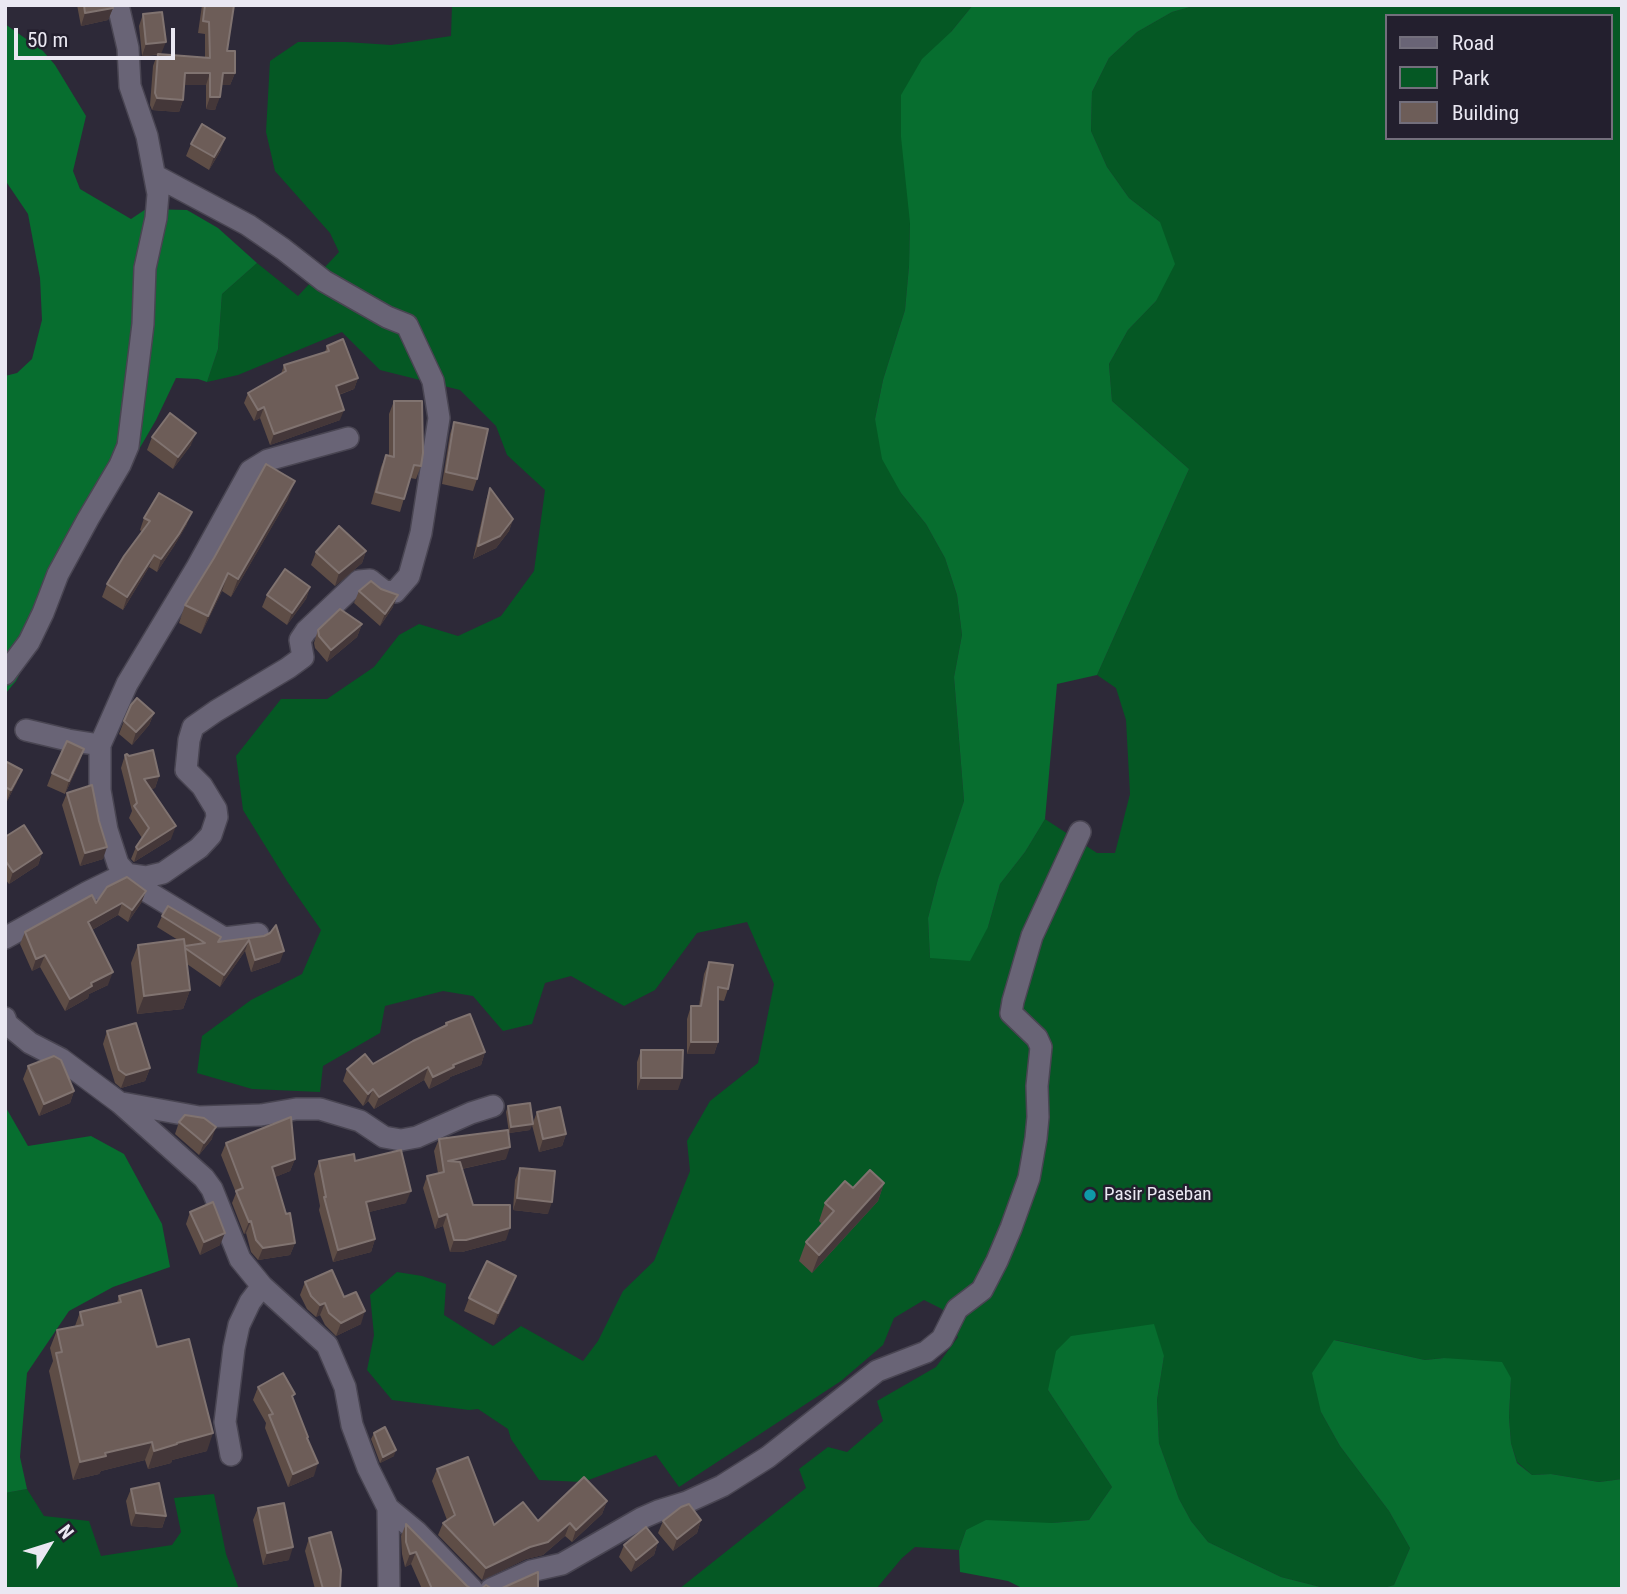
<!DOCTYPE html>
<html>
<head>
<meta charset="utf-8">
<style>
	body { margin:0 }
	#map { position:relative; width:1627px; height:1594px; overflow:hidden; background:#2d2938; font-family:"Roboto Condensed",sans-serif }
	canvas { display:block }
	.frame { position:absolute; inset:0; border:7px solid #eae8f2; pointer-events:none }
	.legend { position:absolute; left:1385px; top:14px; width:228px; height:126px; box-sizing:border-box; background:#231f2e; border:2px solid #736f7c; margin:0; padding:9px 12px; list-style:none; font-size:21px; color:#eae8f2 }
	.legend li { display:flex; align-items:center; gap:14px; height:35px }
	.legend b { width:35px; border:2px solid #736f7c }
	.north { position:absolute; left:14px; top:1510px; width:70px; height:70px; -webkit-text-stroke:5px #231f2e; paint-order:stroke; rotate:52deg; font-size:19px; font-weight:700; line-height:28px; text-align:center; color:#eae8f2 }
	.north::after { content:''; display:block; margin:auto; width:24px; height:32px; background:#eae8f2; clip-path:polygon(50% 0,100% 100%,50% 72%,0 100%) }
	.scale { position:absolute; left:14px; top:28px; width:161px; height:32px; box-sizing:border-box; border:4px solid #eae8f2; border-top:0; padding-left:9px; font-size:21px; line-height:24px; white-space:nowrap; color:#eae8f2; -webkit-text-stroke:5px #231f2e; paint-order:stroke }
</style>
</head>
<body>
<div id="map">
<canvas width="1627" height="1594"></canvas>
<div class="frame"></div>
<ul class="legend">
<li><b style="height:9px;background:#696476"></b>Road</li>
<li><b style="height:19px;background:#055824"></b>Park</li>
<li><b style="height:19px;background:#6d5d58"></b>Building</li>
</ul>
<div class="north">N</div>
<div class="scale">50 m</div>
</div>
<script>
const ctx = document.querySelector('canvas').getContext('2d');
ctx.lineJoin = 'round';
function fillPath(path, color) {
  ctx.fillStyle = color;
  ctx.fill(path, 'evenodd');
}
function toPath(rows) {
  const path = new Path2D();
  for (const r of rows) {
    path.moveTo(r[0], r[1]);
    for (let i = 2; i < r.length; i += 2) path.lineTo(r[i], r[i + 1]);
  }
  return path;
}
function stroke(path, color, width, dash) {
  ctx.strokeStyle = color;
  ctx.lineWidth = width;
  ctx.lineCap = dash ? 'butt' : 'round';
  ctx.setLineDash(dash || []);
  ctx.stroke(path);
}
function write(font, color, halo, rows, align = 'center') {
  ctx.font = font + ' "Roboto Condensed",sans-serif';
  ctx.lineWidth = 5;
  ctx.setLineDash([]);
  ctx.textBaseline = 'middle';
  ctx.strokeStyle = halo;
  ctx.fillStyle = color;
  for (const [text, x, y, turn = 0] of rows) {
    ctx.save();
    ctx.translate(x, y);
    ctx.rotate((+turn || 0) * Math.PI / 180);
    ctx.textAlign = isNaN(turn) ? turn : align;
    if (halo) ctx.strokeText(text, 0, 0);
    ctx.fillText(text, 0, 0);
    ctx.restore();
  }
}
fillPath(toPath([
	[452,5,973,5,951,32,910,223,909,266,905,310,883,380,875,419,901,493,926,524,945,558,957,595,962,635,954,677,964,801,938,879,928,918,930,958,988,927,1000,884,1025,852,1045,819,1097,853,1115,853,1130,794,1126,720,1116,688,1097,675,1189,469,1112,401,1109,364,1128,330,1156,301,1160,222,1129,198,1107,167,1091,131,1092,92,1109,58,1137,32,1172,12,1197,5,1622,5,1622,1479,1599,1482,1551,1474,1532,1475,1517,1462,1511,1443,1509,1417,1511,1378,1444,1358,1425,1360,1335,1340,1321,1412,1340,1446,1389,1511,1410,1548,1394,1585,1380,1589,1328,1589,1281,1577,1208,1542,1191,1521,1179,1499,1159,1443,1157,1400,1164,1356,1048,1390,1112,1487,1089,1520,966,1530,959,1550,915,1547,902,1558,876,1589,679,1589,806,1488,799,1469,828,1447,847,1452,883,1421,877,1401,936,1367,958,1337,942,1309,924,1300,894,1318,883,1345,841,1381,679,1487,656,1455,583,1482,539,1480,511,1439,508,1429,478,1409,469,1410,392,1400,367,1370,374,1335,370,1295,397,1272,422,1276,446,1284,444,1315,493,1346,521,1326,583,1361,598,1341,623,1291,654,1261,690,1171,687,1141,710,1101,758,1063,774,984,747,922,697,933,655,990,624,1006,571,976,545,983,532,1024,503,1031,473,996,443,991,385,1006,380,1033,323,1066,320,1092,252,1089,197,1073,202,1036,251,1000,302,974,321,930,287,881,243,810,236,756,281,699,327,699,374,667,399,635,419,624,458,636,501,616,534,571,545,490,507,455,496,426,460,390,380,370,342,332,238,375,207,382,218,349,222,294,257,263,298,296,339,252,330,233,275,171,266,132,270,61,298,42,346,42,391,45,451,36],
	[1387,16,1611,16,1611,138,1387,138],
	[27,1489,44,1516,89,1521,101,1556,172,1545,181,1532,174,1498,214,1494,226,1554,239,1589,5,1589,5,1493]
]), '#055824');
fillPath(toPath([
	[973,5,1197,5,1172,12,1137,32,1109,58,1092,92,1091,131,1107,167,1129,198,1160,222,1175,264,1156,301,1128,330,1109,364,1112,401,1189,469,1097,675,1057,684,1045,819,1025,852,1000,884,988,927,970,961,930,958,928,918,938,879,964,801,954,677,962,635,957,595,945,558,926,524,901,493,882,459,875,419,883,380,905,310,909,266,910,223,901,137,901,95,922,59,951,32],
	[5,24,43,51,55,65,86,116,73,171,80,189,131,219,146,209,187,210,218,228,257,263,222,294,218,349,207,382,198,379,176,378,156,420,101,515,16,681,5,694,5,376,17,373,32,359,42,320,40,278,28,214,5,180],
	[5,1106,28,1146,91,1136,124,1154,162,1224,170,1267,113,1287,69,1311,27,1373,20,1457,27,1489,5,1493],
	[1154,1324,1164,1356,1157,1400,1159,1443,1179,1499,1191,1521,1208,1542,1281,1577,1328,1589,1024,1589,1008,1581,960,1572,959,1550,966,1530,986,1520,1051,1523,1089,1520,1112,1487,1048,1390,1056,1351,1071,1336],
	[1334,1340,1425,1360,1444,1358,1502,1362,1511,1378,1509,1417,1511,1443,1517,1463,1532,1475,1551,1474,1599,1482,1622,1479,1622,1589,1380,1589,1394,1585,1410,1548,1389,1511,1340,1446,1321,1412,1312,1373]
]), '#076e2f');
const street = toPath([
	[5,674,29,642,43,613,58,574,88,519,120,465,128,446,143,324,145,268,156,218,158,194,147,136,130,86,128,48,118,5],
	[26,730,68,740,100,745,100,790,107,830,118,864,138,886,224,938,258,934],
	[100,745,127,684,196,569,250,471,268,460,348,438],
	[5,938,88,892,125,874,146,877,163,873,199,848,211,835,217,817,216,809,202,786,186,770,189,740,193,727,216,711,288,668,303,657,300,640,306,631,359,581,370,580,384,591,395,592,409,576,421,533,439,418,433,381,407,325,387,317,324,281,283,249,248,225,156,176],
	[5,1018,7,1024,30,1043,61,1059,120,1103,204,1178,212,1189,240,1259,262,1286,327,1345,345,1387,352,1425,368,1468,388,1508,389,1589],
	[122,1103,199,1117,261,1115,296,1109,320,1109,360,1121,384,1137,401,1140,417,1137,471,1113,493,1106],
	[231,1455,225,1422,234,1348,239,1325,250,1302,262,1286],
	[388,1508,417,1532,472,1589],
	[491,1589,531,1571,562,1564,642,1518,658,1511,687,1502,722,1486,768,1457,877,1371,926,1352,942,1339,957,1309,982,1290,997,1261,1011,1228,1029,1178,1036,1138,1038,1117,1037,1086,1041,1047,1037,1038,1011,1013,1013,1001,1032,936,1080,832]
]);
stroke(street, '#494552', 24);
stroke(street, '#696476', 21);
fillPath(toPath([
	[77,5,112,5,113,8,108,20,81,26],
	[202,5,234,5,227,51,235,73,230,85,222,85,215,110,206,109,206,85,184,85,183,100,179,112,152,110,150,105,153,66,157,55,142,56,139,26,143,14,161,54,205,58,205,34,198,33],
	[191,144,221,150,209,170,186,156],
	[327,346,358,378,354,389,339,395,340,420,270,445,260,418,254,421,244,403,248,393,281,374,284,365,325,352],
	[394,401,421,466,416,479,410,478,400,512,371,504,381,467,386,455,389,456,389,414],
	[454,422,477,479,473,491,442,484,450,434],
	[152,437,191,445,173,469,147,450],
	[490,488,513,519,509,531,496,548,473,559,486,501],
	[288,499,231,597,222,591,201,634,179,623,185,605],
	[144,518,187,524,174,546,157,572,149,567,123,610,102,597,107,584,142,532,140,530],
	[366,551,362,563,335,586,311,565,316,552],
	[310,587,306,599,287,625,262,607,267,595],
	[359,591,393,607,380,626,354,603],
	[362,624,357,637,327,662,315,648,314,643,318,630],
	[154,713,149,725,132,745,119,734,124,721],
	[125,755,129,756,159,776,155,788,151,789,171,839,134,862,131,859,136,847,142,838,129,818,132,811,121,768],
	[5,761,17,782,6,803,5,802],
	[80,761,65,794,47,786,52,773],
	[67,793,103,859,80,866,62,805],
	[5,837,42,853,38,865,9,884,5,879],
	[146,891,141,903,128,922,118,915,92,930,108,985,89,994,88,998,65,1011,40,967,32,971,20,944,25,932,96,903],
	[162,916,219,942,264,936,280,962,251,972,245,951,220,987,187,964,190,990,183,1009,137,1014,131,963,138,945,178,940,157,927],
	[709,962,728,989,724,1001,718,1000,718,1042,714,1054,687,1054,687,1019,691,1006,699,1006,704,974],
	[446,1023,485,1052,481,1065,450,1077,449,1079,429,1089,424,1080,374,1109,368,1101,363,1106,343,1081,347,1069,373,1064,445,1025],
	[107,1031,150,1068,145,1081,121,1088,115,1083,103,1044],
	[641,1050,678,1090,637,1090,637,1062],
	[28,1066,74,1091,70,1103,39,1116,23,1079],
	[508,1106,530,1130,509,1133,506,1112],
	[537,1112,566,1134,562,1146,539,1152,532,1125],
	[179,1122,212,1139,199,1155,175,1134],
	[439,1139,506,1159,462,1169,473,1205,506,1240,462,1252,450,1252,443,1226,435,1229,423,1188,427,1176,438,1173,434,1151],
	[226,1143,295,1159,290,1171,275,1177,295,1243,290,1255,258,1260,251,1252,246,1233,244,1234,232,1203,236,1193,221,1155],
	[319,1161,355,1161,406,1203,369,1212,375,1239,371,1252,333,1262,319,1210,320,1206,314,1174],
	[520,1168,548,1214,513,1210,515,1180],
	[884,1183,878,1201,812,1273,799,1261,806,1242,822,1224,819,1221,825,1203],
	[190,1212,220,1245,200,1255,186,1224],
	[305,1282,344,1297,361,1324,336,1336,325,1325,320,1315,316,1317,307,1309,300,1295],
	[512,1288,494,1325,464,1311,469,1298],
	[119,1296,157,1347,207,1451,172,1460,171,1463,148,1469,145,1460,101,1471,99,1474,73,1480,49,1371,53,1361,50,1348,57,1330,75,1326,80,1312,117,1303],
	[258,1387,293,1399,308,1439,314,1476,288,1487,265,1428,266,1423,253,1400],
	[374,1433,394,1456,380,1463,371,1439],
	[437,1469,494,1525,538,1521,607,1501,602,1514,572,1542,565,1536,543,1555,526,1559,482,1580,438,1535,443,1523,447,1520,432,1481],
	[131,1489,166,1516,162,1528,131,1526,126,1501],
	[258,1508,289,1560,263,1565,253,1520],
	[701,1520,697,1533,673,1551,658,1533,663,1521],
	[406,1524,467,1586,472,1589,422,1589,411,1564,405,1567,402,1554,401,1536],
	[309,1538,340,1589,315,1589,305,1551],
	[658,1542,654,1555,631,1572,619,1557,624,1545]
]), '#5e4d46');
fillPath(toPath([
	[113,8,108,20,81,26,85,13],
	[166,42,161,54,142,56,146,44],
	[185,73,210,73,206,85,181,85],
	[223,73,235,73,230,85,219,85],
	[210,97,220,97,215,110,206,109],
	[157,98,183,100,179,112,152,110],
	[225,138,221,150,209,170,214,157],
	[358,378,354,389,332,397,336,386],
	[264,407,260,418,254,421,258,410],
	[344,410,340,420,270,445,274,434],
	[196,433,191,445,173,469,178,457],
	[295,481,288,499,231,597,238,579],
	[192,512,187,524,174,546,157,572,161,559],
	[513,519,509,531,496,548,473,559,478,546],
	[366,551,362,563,335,586,339,573],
	[154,555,149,567,123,610,127,597],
	[228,573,222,591,201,634,208,616],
	[310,587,306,599,287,625,292,613],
	[398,595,393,607,380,626,385,614],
	[362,624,357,637,327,662,331,650],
	[154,713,149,725,132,745,136,732],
	[84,749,80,761,65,794,69,781],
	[22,770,17,782,6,803,11,790],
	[159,776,155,788,140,792,144,779],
	[176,826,171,839,134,862,138,850],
	[107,847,103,859,80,866,85,853],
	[42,853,38,865,9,884,13,872],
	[146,891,141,903,128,922,132,910],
	[122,903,118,915,83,935,88,922],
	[249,940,245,951,220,987,224,975],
	[284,951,280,962,251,972,255,960],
	[45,955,40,967,32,971,36,959],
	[113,972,108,985,89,994,88,998,65,1011,70,999,91,983],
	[190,990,183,1009,137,1014,144,996],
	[691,1042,718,1042,714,1054,687,1054],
	[485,1052,481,1065,450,1077,449,1079,429,1089,433,1077,453,1065],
	[428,1067,424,1080,374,1109,379,1097],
	[150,1068,145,1081,121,1088,126,1075],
	[641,1078,682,1078,678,1090,637,1090],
	[373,1089,368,1101,363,1106,368,1094],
	[74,1091,70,1103,39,1116,44,1104],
	[533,1124,530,1130,509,1133,511,1127],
	[216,1127,212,1139,199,1155,204,1143],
	[566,1134,562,1146,539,1152,543,1139],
	[510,1147,506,1159,443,1173,448,1161],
	[295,1159,290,1171,268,1180,272,1167],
	[884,1183,878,1201,812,1273,819,1255],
	[411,1191,406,1203,361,1214,366,1202],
	[517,1198,552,1202,548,1214,513,1210],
	[447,1214,443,1226,435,1229,439,1217],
	[251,1221,246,1233,244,1234,249,1222],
	[510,1228,506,1240,462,1252,450,1252,454,1240],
	[225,1233,220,1245,200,1255,204,1242],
	[375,1239,371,1252,333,1262,338,1250],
	[295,1243,290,1255,258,1260,263,1248],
	[516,1276,512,1288,494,1325,498,1313],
	[325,1303,320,1315,316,1317,320,1305],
	[365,1311,361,1324,336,1336,341,1323],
	[213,1433,207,1451,172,1460,171,1463,148,1469,154,1451,177,1443],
	[152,1442,145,1460,101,1471,99,1474,73,1480,80,1462,105,1453],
	[396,1450,394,1456,380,1463,383,1457],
	[318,1463,314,1476,288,1487,293,1474],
	[607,1501,602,1514,572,1542,576,1530],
	[136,1513,166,1516,162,1528,131,1526],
	[701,1520,697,1533,673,1551,677,1539],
	[570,1523,565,1536,543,1555,526,1559,482,1580,486,1568],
	[658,1542,654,1555,631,1572,636,1560],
	[293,1547,289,1560,263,1565,267,1553],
	[416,1552,411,1564,405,1567,410,1554]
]), '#443739');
const building = toPath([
	[84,5,112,5,113,8,85,13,84,5],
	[205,5,234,5,227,51,235,51,235,73,223,73,220,97,210,97,210,73,185,73,183,100,157,98,155,93,158,54,210,58,209,22,203,21,205,5],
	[162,12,166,42,146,44,143,14,162,12],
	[202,124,225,138,214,157,191,144,202,124],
	[343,339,358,378,336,386,344,410,274,434,264,407,258,410,248,393,286,371,284,365,329,351,327,346,343,339],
	[394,401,422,401,423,453,421,466,414,465,404,499,376,492,386,455,394,457,394,401],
	[170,413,196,433,178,457,152,437,170,413],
	[454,422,488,429,477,479,446,472,454,422],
	[266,464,295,481,238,579,228,573,208,616,185,605,214,558,266,464],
	[490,488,513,519,500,536,478,546,490,488],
	[159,493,192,512,179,534,161,559,154,555,127,597,107,584,124,556,150,521,144,518,159,493],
	[339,526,366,551,339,573,316,552,339,526],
	[285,569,310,587,292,613,267,595,285,569],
	[371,581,381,589,398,595,385,614,359,591,371,581],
	[340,609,362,624,331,650,319,636,318,630,340,609],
	[137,698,154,713,136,732,124,721,131,705,137,698],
	[67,741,84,749,69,781,52,773,67,741],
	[153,750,159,776,144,779,176,826,138,850,136,847,149,828,134,806,137,803,125,755,127,754,129,756,153,750],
	[5,761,22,770,11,790,5,787,5,761],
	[92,785,99,821,107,847,85,853,67,793,92,785],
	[24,825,42,853,13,872,5,860,5,837,24,825],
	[127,877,146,891,132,910,122,903,88,922,113,972,91,983,92,986,70,999,45,955,36,959,25,932,92,895,96,903,107,887,127,877],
	[168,906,221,937,218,942,264,936,270,933,276,925,284,951,255,960,249,940,224,975,185,948,185,946,205,943,162,916,168,906],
	[184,939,190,990,144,996,138,945,184,939],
	[709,962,733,965,728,989,718,987,718,1042,691,1042,691,1006,701,1006,709,962],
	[470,1014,485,1052,453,1065,454,1067,433,1077,428,1067,379,1097,373,1089,368,1094,347,1069,365,1054,373,1064,413,1041,447,1025,446,1023,470,1014],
	[136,1023,150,1068,126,1075,119,1070,107,1031,136,1023],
	[641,1050,683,1050,682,1078,641,1078,641,1050],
	[54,1056,61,1060,74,1091,44,1104,28,1066,54,1056],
	[530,1103,533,1124,511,1127,508,1106,530,1103],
	[560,1107,566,1134,543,1139,537,1112,560,1107],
	[185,1115,204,1118,216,1127,204,1143,179,1122,185,1115],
	[291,1117,295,1159,272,1167,286,1214,290,1213,295,1243,263,1248,256,1240,251,1221,249,1222,236,1191,243,1188,226,1143,291,1117],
	[508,1130,510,1147,448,1161,460,1162,473,1205,510,1205,510,1228,466,1240,454,1240,447,1214,439,1217,427,1176,444,1172,439,1139,508,1130],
	[401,1150,411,1191,366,1202,375,1239,338,1250,324,1197,326,1197,319,1161,354,1154,355,1161,401,1150],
	[520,1168,555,1171,552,1202,517,1198,520,1168],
	[870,1170,884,1183,819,1255,806,1242,834,1211,825,1203,845,1181,853,1188,870,1170],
	[213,1202,225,1233,204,1242,190,1212,213,1202],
	[487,1261,516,1276,498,1313,469,1298,487,1261],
	[332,1270,344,1297,356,1292,365,1311,341,1323,329,1313,325,1303,320,1305,311,1296,305,1282,332,1270],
	[141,1290,157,1347,189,1339,213,1433,177,1443,177,1444,154,1451,152,1442,105,1453,106,1456,80,1462,56,1353,62,1352,57,1330,83,1325,80,1312,121,1302,119,1296,141,1290],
	[283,1373,295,1394,292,1396,308,1437,307,1438,318,1463,293,1474,269,1415,273,1414,258,1387,283,1373],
	[385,1427,396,1450,383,1457,374,1433,385,1427],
	[468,1457,494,1525,523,1502,538,1521,584,1477,607,1501,576,1530,570,1523,548,1542,530,1547,486,1568,443,1523,455,1515,437,1469,468,1457],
	[159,1483,166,1516,136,1513,131,1489,159,1483],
	[284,1503,293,1547,267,1553,258,1508,284,1503],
	[689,1504,701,1520,677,1539,663,1521,681,1507,689,1504],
	[406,1524,467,1586,472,1589,432,1589,416,1552,410,1554,406,1542,406,1524],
	[646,1527,658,1542,636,1560,624,1545,646,1527],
	[331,1532,341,1570,340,1589,323,1589,309,1538,331,1532],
	[538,1572,538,1589,500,1589,538,1572],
	[486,1585,492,1589,481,1589,486,1585]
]);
fillPath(building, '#6d5d58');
stroke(building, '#807370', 2);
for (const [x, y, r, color] of [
	[1090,1195,7,"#0f9aa8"]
]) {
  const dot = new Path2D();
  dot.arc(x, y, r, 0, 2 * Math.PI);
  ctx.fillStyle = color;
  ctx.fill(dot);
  stroke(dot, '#231f2e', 2.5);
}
write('19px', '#eae8f2', '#231f2e', [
	["Pasir Paseban",1104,1195]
], 'left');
</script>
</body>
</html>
